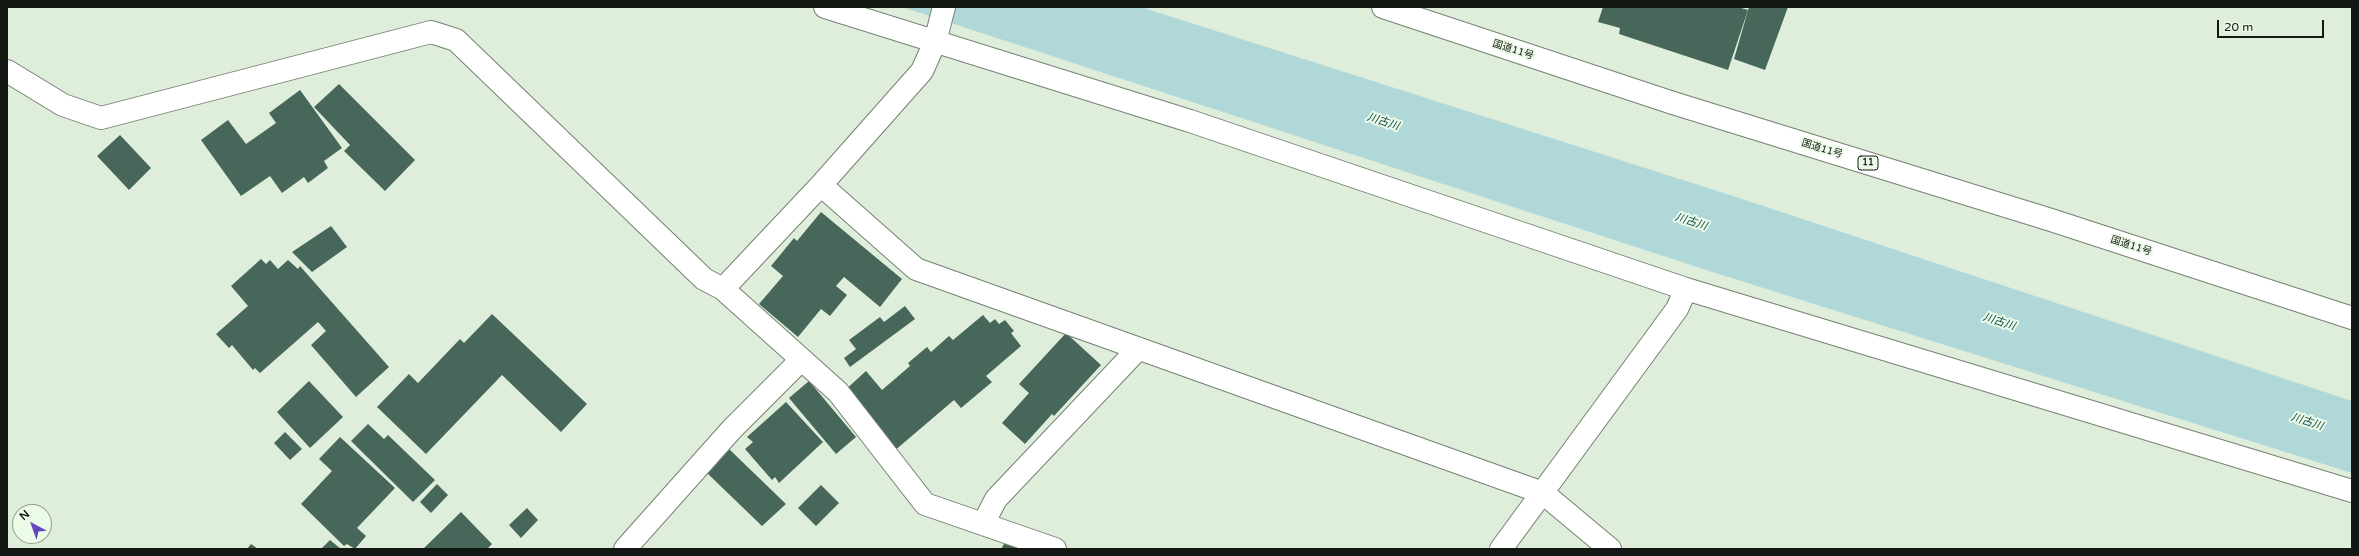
<!DOCTYPE html>
<html>
<head>
<meta charset="utf-8">
<style>
	body { margin:0 }
	#map { position:relative; width:2359px; height:556px; overflow:hidden; background:#dfeddb; font-family:"Varela Round",sans-serif }
	canvas { display:block }
	.frame { position:absolute; inset:0; border:8px solid #131812; pointer-events:none }
	.north { position:absolute; left:12px; top:504px; width:40px; height:40px; box-sizing:border-box; background:#ecfae8; border:1px solid #95a092; border-radius:50%; rotate:319deg; font-size:11px; font-weight:700; line-height:16px; text-align:center; color:#131812 }
	.north::after { content:''; display:block; margin:auto; width:14px; height:18px; background:#6248c0; clip-path:polygon(50% 0,100% 100%,50% 72%,0 100%) }
	.scale { position:absolute; left:2217px; top:20px; width:107px; height:18px; box-sizing:border-box; border:2px solid #131812; border-top:0; padding-left:5px; font-size:12px; line-height:14px; white-space:nowrap; color:#131812; -webkit-text-stroke:3px #ecfae8; paint-order:stroke }
</style>
</head>
<body>
<div id="map">
<canvas width="2359" height="556"></canvas>
<div class="frame"></div>
<div class="north">N</div>
<div class="scale">20 m</div>
</div>
<script>
const ctx = document.querySelector('canvas').getContext('2d');
ctx.lineJoin = 'round';
function fillPath(path, color) {
  ctx.fillStyle = color;
  ctx.fill(path, 'evenodd');
}
function toPath(rows) {
  const path = new Path2D();
  for (const r of rows) {
    path.moveTo(r[0], r[1]);
    for (let i = 2; i < r.length; i += 2) path.lineTo(r[i], r[i + 1]);
  }
  return path;
}
function stroke(path, color, width, dash) {
  ctx.strokeStyle = color;
  ctx.lineWidth = width;
  ctx.lineCap = dash ? 'butt' : 'round';
  ctx.setLineDash(dash || []);
  ctx.stroke(path);
}
function write(font, color, halo, rows, align = 'center') {
  ctx.font = font + ' "Varela Round","Noto Sans JP",sans-serif';
  ctx.lineWidth = 4;
  ctx.setLineDash([]);
  ctx.textBaseline = 'middle';
  ctx.strokeStyle = halo;
  ctx.fillStyle = color;
  for (const [text, x, y, turn = 0] of rows) {
    ctx.save();
    ctx.translate(x, y);
    ctx.rotate((+turn || 0) * Math.PI / 180);
    ctx.textAlign = isNaN(turn) ? turn : align;
    if (halo) ctx.strokeText(text, 0, 0);
    ctx.fillText(text, 0, 0);
    ctx.restore();
  }
}
fillPath(toPath([
	[902,7,1141,7,1736,197,2352,401,2352,473,1703,269]
]), '#b0d8d9');
fillPath(toPath([
	[1603,7,1738,7,1748,10,1728,70,1619,34,1620,28,1598,22],
	[1749,7,1788,7,1765,70,1734,59],
	[339,84,415,160,385,191,344,151,350,145,314,107],
	[300,90,342,148,324,161,328,168,308,183,304,177,282,193,270,176,241,196,201,140,228,120,246,144,276,123,269,113],
	[120,135,151,168,129,190,97,156],
	[821,212,902,279,880,307,844,277,836,286,847,295,830,316,821,309,798,337,759,304,783,276,771,266,794,238,797,241],
	[331,226,347,247,312,272,292,252],
	[261,259,266,264,270,260,278,269,288,260,298,269,300,266,389,367,356,397,311,345,326,331,318,322,260,373,255,368,253,370,232,345,229,348,216,334,248,306,231,286],
	[905,306,915,319,850,367,844,358,856,349,849,340,880,317,884,322],
	[492,314,587,404,561,432,502,375,426,454,377,407,409,374,418,383,460,339,464,343],
	[983,315,990,323,995,319,999,324,1005,320,1014,331,1011,333,1021,346,986,376,992,382,961,408,954,400,893,452,843,392,866,371,882,390,910,366,908,363,927,347,931,352,949,336,953,340],
	[1066,333,1101,365,1054,416,1052,414,1025,444,1002,423,1029,393,1019,384],
	[309,381,343,417,310,448,277,412],
	[809,381,856,437,836,454,789,398],
	[786,402,823,442,779,483,775,477,772,480,745,449,753,442,747,437],
	[368,424,384,439,388,435,435,480,413,502,351,441],
	[285,432,302,449,290,460,274,443],
	[340,437,395,488,357,528,366,536,355,549,347,544,344,546,301,504,332,471,319,459],
	[729,449,786,504,762,526,706,472],
	[437,484,448,495,431,513,420,502],
	[821,485,839,503,816,526,798,508],
	[527,508,538,520,521,538,509,525],
	[461,512,492,544,487,549,423,549],
	[1007,539,1024,549,1001,549],
	[330,540,341,549,321,549],
	[251,544,258,549,247,549]
]), '#47675b');
const street = toPath([
	[825,7,1190,121,1686,289,2352,491],
	[7,71,63,105,101,118,431,32,456,40,704,279,723,289,821,185,922,71,935,42,944,7],
	[821,185,916,269,1543,493,1610,549],
	[723,289,838,392,925,504,1055,549],
	[983,524,996,499,1138,349],
	[625,549,732,429,801,360],
	[1501,549,1677,309,1686,289]
]);
const highway = toPath([
	[1383,7,1673,103,2051,220,2352,318]
]);
stroke(street, '#758272', 24);
stroke(highway, '#758272', 24);
stroke(street, '#fff', 22);
stroke(highway, '#fff', 22);
for (const [x, y, w] of [
	[1868,163,20]
]) {
  const box = new Path2D();
  box.roundRect(x - w / 2, y - 7, w, 14, 3);
  ctx.fillStyle = '#ecfae8';
  ctx.fill(box);
  stroke(box, '#131812', 1);
}
write('bold 9px', '#131812', null, [
	["11",1868,163]
]);
write('10px', '#131812', '#ecfae8', [
	["国道11号",1513,50,18],
	["国道11号",1822,149,17],
	["国道11号",2131,246,18]
]);
write('italic 11px', '#0c484a', '#ecfae8', [
	["川古川",1383,122,18],
	["川古川",1691,222,18],
	["川古川",1999,322,18],
	["川古川",2307,422,18]
]);
</script>
</body>
</html>
